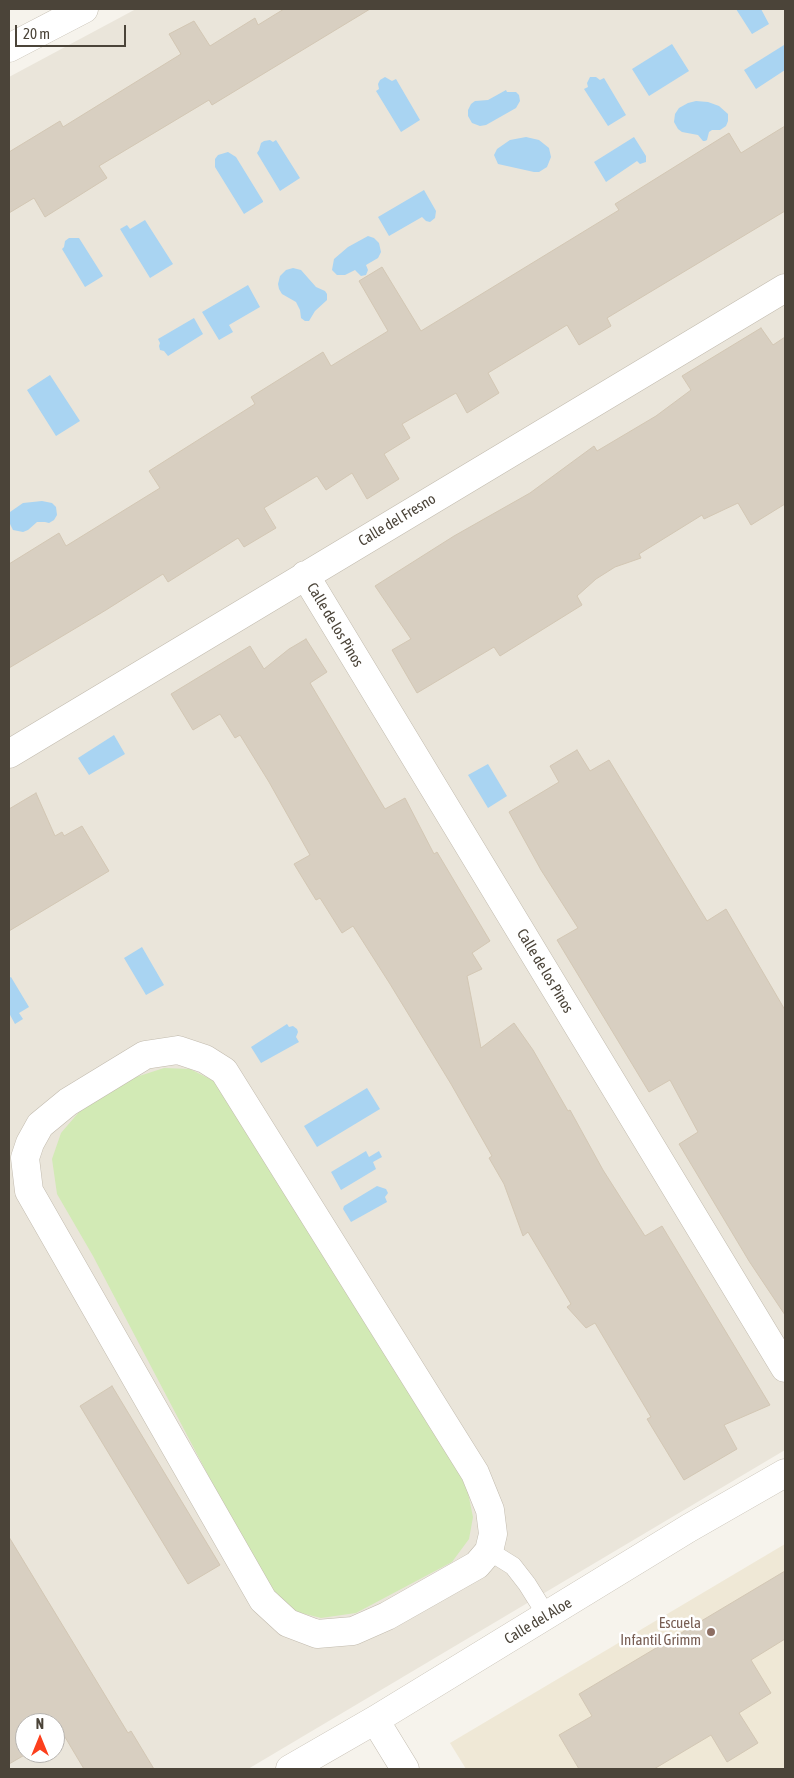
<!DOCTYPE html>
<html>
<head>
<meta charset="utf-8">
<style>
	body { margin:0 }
	#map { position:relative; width:794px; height:1778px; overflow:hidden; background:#f6f3ec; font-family:"Asap Condensed",sans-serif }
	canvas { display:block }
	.frame { position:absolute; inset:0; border:10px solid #4b4439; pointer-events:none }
	.north { position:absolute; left:15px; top:1713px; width:50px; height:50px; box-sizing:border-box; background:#fff; border:1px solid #b7b4b0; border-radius:50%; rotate:0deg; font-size:14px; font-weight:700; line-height:20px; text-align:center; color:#4b4439 }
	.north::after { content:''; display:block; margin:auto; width:18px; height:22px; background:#fc3f1d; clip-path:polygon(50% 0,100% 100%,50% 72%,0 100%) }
	.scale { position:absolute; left:15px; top:25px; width:111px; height:22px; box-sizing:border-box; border:2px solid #4b4439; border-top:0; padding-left:6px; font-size:15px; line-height:18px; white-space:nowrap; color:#4b4439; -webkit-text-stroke:4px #fff; paint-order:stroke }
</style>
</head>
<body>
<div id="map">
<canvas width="794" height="1778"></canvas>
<div class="frame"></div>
<div class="north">N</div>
<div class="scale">20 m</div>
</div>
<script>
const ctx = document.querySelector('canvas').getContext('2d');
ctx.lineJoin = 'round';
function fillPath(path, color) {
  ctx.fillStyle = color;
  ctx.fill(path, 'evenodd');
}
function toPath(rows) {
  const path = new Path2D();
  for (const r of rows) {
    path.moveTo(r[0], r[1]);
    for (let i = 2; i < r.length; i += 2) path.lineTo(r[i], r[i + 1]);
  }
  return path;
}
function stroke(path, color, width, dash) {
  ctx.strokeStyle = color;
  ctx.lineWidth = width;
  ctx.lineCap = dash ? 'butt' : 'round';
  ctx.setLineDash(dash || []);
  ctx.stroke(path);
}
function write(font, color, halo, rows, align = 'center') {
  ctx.font = font + ' "Asap Condensed",sans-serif';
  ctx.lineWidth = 5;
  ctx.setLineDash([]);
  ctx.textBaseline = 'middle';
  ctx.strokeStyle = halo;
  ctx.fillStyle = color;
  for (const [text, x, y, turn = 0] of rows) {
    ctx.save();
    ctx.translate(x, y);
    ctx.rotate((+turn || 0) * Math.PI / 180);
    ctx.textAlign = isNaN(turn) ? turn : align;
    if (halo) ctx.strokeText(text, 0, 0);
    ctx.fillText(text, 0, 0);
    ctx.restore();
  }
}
fillPath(toPath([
	[136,9,785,9,785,1450,248,1769,9,1769,9,77],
	[25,1723,55,1723,55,1753,25,1753]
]), '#eae5da');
fillPath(toPath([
	[785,1544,785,1769,466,1769,450,1743]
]), '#efe8d6');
fillPath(toPath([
	[164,1068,190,1069,214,1081,446,1450,467,1488,473,1517,469,1539,452,1562,356,1613,321,1618,297,1612,273,1591,219,1496,93,1256,57,1194,52,1159,61,1133,79,1112,133,1078]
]), '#d2eab5');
fillPath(toPath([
	[736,9,761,9,769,24,752,34],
	[672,44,689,71,649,96,632,69],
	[784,45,785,47,785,70,756,89,744,70],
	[385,77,392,81,396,79,420,120,401,132,376,91,379,89,378,84,380,80],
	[590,77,596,77,600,80,604,78,626,115,608,126,584,89,588,87,587,83],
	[506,90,507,92,516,92,519,95,520,101,516,108,486,125,480,126,472,123,468,116,468,110,471,104,475,101,488,100],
	[696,101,708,102,719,106,728,114,728,121,726,126,720,130,712,130,709,132,707,140,705,141,703,141,698,135,682,132,678,129,674,122,675,114,679,108,688,103],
	[526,137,539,140,549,148,551,157,547,167,539,172,534,172,498,164,494,155,497,149,510,140],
	[634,137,646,156,646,162,640,164,637,161,606,182,594,162],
	[270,140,273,142,276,140,300,178,280,191,257,153,259,150,261,143,264,141],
	[228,152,236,157,263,201,263,202,244,214,215,167,215,159,218,155],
	[424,190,436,211,435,218,430,222,426,221,422,217,389,236,378,217],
	[145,220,173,264,150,278,120,229,127,225,130,229],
	[368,236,374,238,379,243,381,252,378,258,366,265,368,270,366,275,361,276,355,270,345,275,337,275,332,270,334,259,348,247],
	[69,238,79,238,103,276,85,287,62,249,64,247,65,241],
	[293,268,301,270,316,287,325,291,327,294,327,300,315,311,309,321,305,321,301,318,300,310,296,302,282,294,279,289,278,284,280,276,286,270],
	[248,285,260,307,229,325,233,332,219,340,202,312],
	[194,318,203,334,168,356,164,351,160,350,159,346,160,343,158,339],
	[50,375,80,421,56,436,27,390],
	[42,501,52,503,56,507,57,515,54,520,49,523,45,522,37,522,28,530,23,532,13,530,9,522,10,512,23,503],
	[114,735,125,754,89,775,78,758],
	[488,764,507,796,488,808,468,775],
	[142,947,164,985,146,995,124,958],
	[11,977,29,1007,19,1013,23,1019,15,1024,9,1013,9,978],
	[287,1024,289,1027,293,1026,297,1029,298,1032,296,1037,299,1042,261,1063,251,1047],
	[367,1088,380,1109,317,1147,304,1126],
	[366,1151,369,1157,379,1151,382,1157,373,1162,376,1169,341,1190,331,1172],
	[377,1186,386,1189,388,1193,385,1197,387,1202,351,1222,343,1209,344,1206]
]), '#a9d4f2');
const building = toPath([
	[284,9,370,9,212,105,209,100,99,166,107,178,45,217,34,198,9,213,9,152,60,121,63,127,181,54,169,34,194,21,210,46,255,18,258,25,284,9],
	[785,126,785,211,607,318,611,326,579,345,567,325,488,373,499,393,467,413,456,393,402,424,410,438,384,454,399,479,367,499,352,473,326,490,317,476,264,508,276,528,244,547,238,538,168,582,163,574,106,610,9,668,9,564,59,533,66,546,160,488,149,471,255,404,251,397,323,352,331,366,388,331,359,281,382,267,421,331,619,210,615,204,729,133,741,153,785,126],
	[761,328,773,345,785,337,785,504,751,525,738,503,704,519,702,515,639,554,641,558,615,567,596,579,577,596,582,605,500,656,494,647,417,693,392,650,411,639,375,586,454,536,530,493,594,446,597,451,656,416,691,390,682,376,761,328],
	[306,639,327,672,310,683,385,809,405,798,434,854,437,852,490,941,472,953,482,969,467,976,481,1048,514,1023,533,1050,568,1111,570,1110,603,1170,645,1236,662,1226,770,1405,724,1425,737,1449,684,1480,647,1419,651,1417,595,1323,586,1328,567,1307,571,1304,528,1232,523,1236,504,1184,489,1158,492,1156,451,1084,390,984,353,926,342,933,320,898,316,900,294,864,310,855,269,782,240,735,235,738,220,714,193,730,171,694,250,646,264,669,289,649,306,639],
	[577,750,590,771,609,760,707,921,726,909,785,1010,785,1315,749,1261,679,1144,698,1132,670,1080,649,1092,557,940,578,928,541,870,509,812,559,782,550,766,577,750],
	[36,793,55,836,62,832,64,836,82,826,109,871,9,931,9,809,36,793],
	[112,1386,220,1565,188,1584,80,1406,112,1386],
	[9,1537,128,1733,131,1731,154,1769,84,1769,62,1732,55,1736,55,1723,25,1723,25,1753,28,1753,9,1764,9,1537],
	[785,1571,785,1639,751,1660,771,1693,739,1713,758,1743,727,1762,711,1735,654,1769,579,1769,559,1735,592,1716,579,1694,785,1571]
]);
fillPath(building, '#d8cfc1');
stroke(building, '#d3c7b4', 1);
const service = toPath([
	[489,1551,513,1566,527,1584,547,1616]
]);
const minor = toPath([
	[305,575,785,1368],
	[9,754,785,288],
	[178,1050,205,1059,224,1071,475,1473,490,1510,493,1534,489,1551,477,1565,387,1616,353,1631,317,1634,288,1623,263,1600,29,1191,25,1158,30,1143,40,1125,68,1102,145,1055,178,1050],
	[375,1720,405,1769],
	[290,1769,375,1720,689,1528,785,1473]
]);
const tertiary = toPath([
	[9,48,84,9]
]);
stroke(service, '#c2bbae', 19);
stroke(minor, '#c2bbae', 29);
stroke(tertiary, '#c2bbae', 29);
stroke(service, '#fff', 18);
stroke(minor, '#fff', 28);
stroke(tertiary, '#fff', 28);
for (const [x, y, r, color] of [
	[711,1632,5,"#8d6e63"]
]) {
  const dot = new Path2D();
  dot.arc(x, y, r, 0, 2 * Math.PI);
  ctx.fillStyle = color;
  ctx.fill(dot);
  stroke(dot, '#fff', 2);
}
write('15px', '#4b4439', '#fff', [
	["Calle del Fresno",397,520,-31],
	["Calle de los Pinos",335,625,59],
	["Calle de los Pinos",545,971,59],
	["Calle del Aloe",538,1621,-31]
]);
write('15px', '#785e54', '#fff', [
	["Escuela",701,1623],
	["Infantil Grimm",701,1640]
], 'right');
</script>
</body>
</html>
